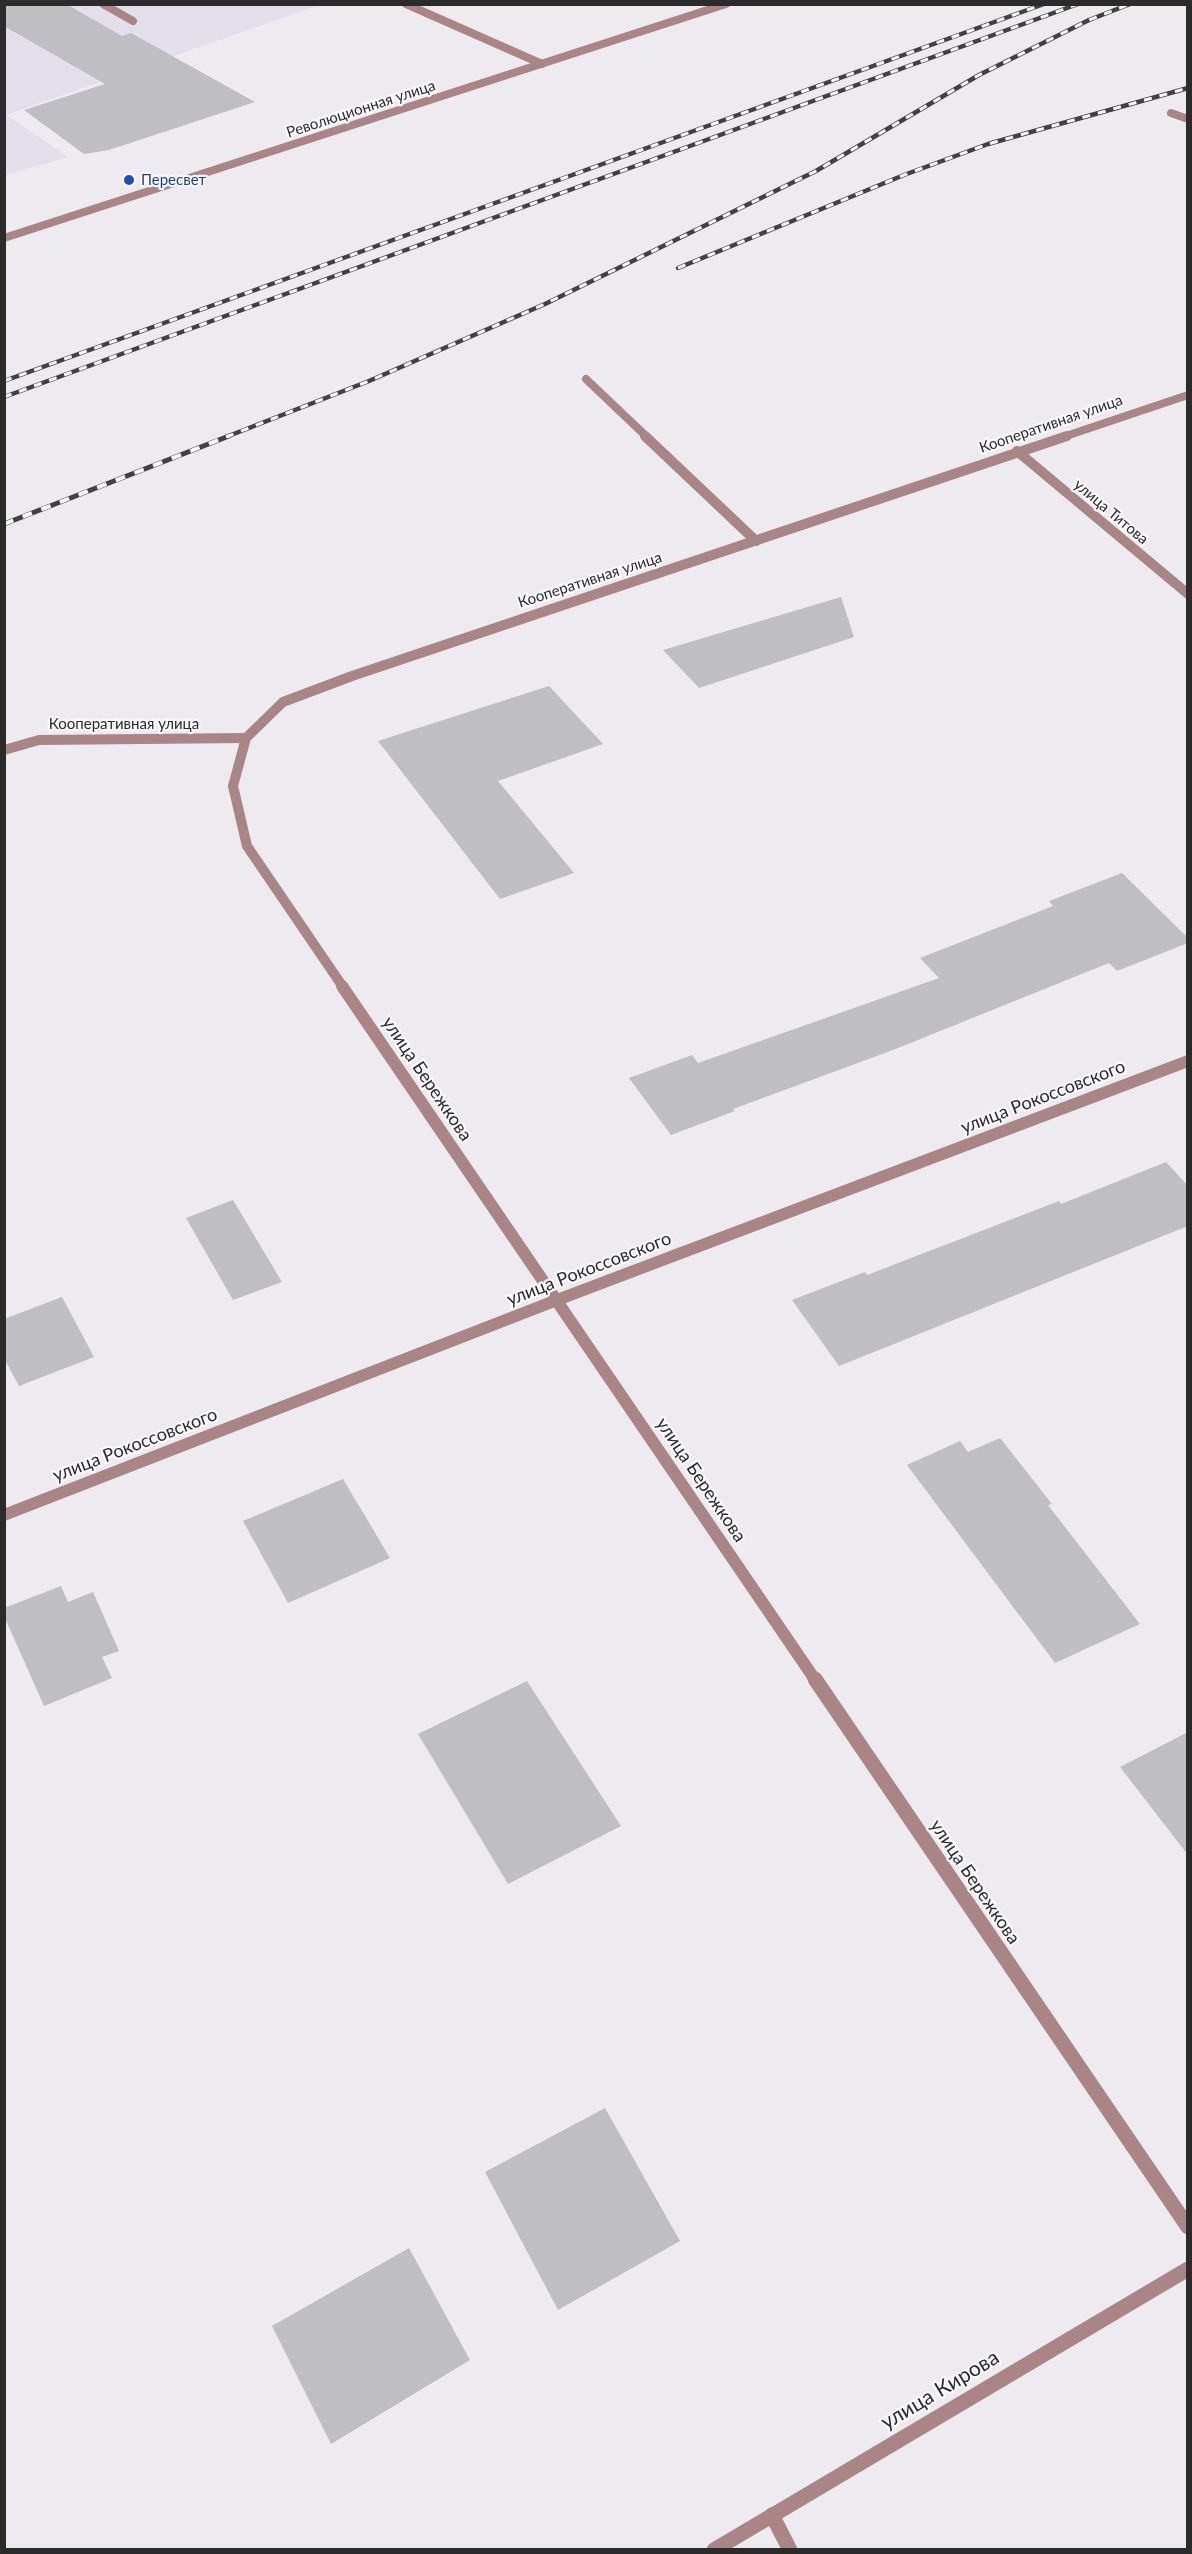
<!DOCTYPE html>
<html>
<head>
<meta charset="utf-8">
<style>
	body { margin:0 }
	#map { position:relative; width:1192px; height:2554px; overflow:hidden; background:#edebf0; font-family:Lato,sans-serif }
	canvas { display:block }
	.frame { position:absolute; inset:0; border:6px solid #2b2b2c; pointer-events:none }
</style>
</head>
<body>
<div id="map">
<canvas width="1192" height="2554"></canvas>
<div class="frame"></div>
</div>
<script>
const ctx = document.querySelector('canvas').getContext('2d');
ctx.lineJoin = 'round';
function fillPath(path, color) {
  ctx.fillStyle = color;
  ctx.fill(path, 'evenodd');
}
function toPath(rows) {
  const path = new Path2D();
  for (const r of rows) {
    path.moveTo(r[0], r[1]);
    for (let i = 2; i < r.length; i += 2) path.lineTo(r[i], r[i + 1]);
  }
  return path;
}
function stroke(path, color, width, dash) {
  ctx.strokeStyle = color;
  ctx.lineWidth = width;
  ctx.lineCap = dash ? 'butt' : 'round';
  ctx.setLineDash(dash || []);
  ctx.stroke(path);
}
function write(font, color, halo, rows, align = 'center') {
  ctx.font = font + ' Lato,sans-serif';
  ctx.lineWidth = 4.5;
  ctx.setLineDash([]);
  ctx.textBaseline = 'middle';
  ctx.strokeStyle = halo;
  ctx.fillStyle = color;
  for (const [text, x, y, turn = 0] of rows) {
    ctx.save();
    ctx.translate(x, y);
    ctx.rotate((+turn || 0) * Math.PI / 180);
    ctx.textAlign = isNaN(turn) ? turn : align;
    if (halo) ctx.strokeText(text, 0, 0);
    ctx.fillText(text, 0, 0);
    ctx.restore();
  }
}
fillPath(toPath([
	[5,5,319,5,6,115,68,157,5,175]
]), '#e2deea');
fillPath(toPath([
	[4,4,66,4,122,36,131,33,255,102,109,150,84,154,24,110,105,84,4,26],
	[841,597,854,637,699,688,663,650],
	[549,686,603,744,498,781,574,873,500,899,378,741],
	[1122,873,1188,938,1188,943,1117,971,1109,963,893,1050,733,1109,735,1111,671,1135,629,1078,692,1055,698,1063,939,978,920,958,1053,906,1049,901],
	[1166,1162,1188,1186,1188,1226,839,1366,792,1300,865,1272,867,1275,1059,1201,1061,1204],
	[233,1200,282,1282,233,1300,186,1218],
	[62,1297,94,1357,19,1386,4,1358,4,1319],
	[1000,1438,1052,1504,1048,1505,1140,1624,1055,1663,907,1465,960,1441,968,1452],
	[343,1479,390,1558,288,1603,243,1521],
	[61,1586,68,1602,93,1592,119,1651,102,1657,112,1678,44,1706,4,1616,4,1608],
	[527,1681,621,1826,508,1884,418,1734],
	[1188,1732,1188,1855,1120,1767],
	[605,2108,680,2241,558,2310,485,2172],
	[409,2248,470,2360,331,2444,272,2326]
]), '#bfbec2');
stroke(toPath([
	[103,4,133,21],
	[406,4,542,64],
	[586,379,647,437]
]), '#aa8585', 8);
stroke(toPath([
	[645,436,756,541]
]), '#aa8585', 10);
stroke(toPath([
	[772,2515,790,2550]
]), '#aa8585', 15);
stroke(toPath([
	[1171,113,1188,119],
	[4,238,726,4]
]), '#aa8585', 8);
stroke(toPath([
	[1017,451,1188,594],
	[4,750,39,740,246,738]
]), '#aa8585', 10);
stroke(toPath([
	[4,1515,557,1300,1188,1061]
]), '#aa8585', 12);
stroke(toPath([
	[714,2550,1188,2269]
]), '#aa8585', 15);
stroke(toPath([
	[1063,437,1188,395]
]), '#aa8585', 8);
stroke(toPath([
	[343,987,247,846,233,786,246,738,283,702,352,676,1067,436]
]), '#aa8585', 10);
stroke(toPath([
	[342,986,816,1681]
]), '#aa8585', 12);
stroke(toPath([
	[815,1679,1188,2227]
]), '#aa8585', 15);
const railFar1 = toPath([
	[678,268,904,175,988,144,1188,88],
	[4,381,1044,4],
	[4,397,1078,4],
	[226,437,369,381,545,304,816,171,979,75,1089,20,1130,4]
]);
const rail = toPath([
	[4,524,229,436]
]);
stroke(railFar1, '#414142', 4.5);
stroke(rail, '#414142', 5);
stroke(railFar1, '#faf9fd', 3, [8]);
stroke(rail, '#faf9fd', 4, [10]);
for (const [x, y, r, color] of [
	[129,180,6,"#1a4fb4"]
]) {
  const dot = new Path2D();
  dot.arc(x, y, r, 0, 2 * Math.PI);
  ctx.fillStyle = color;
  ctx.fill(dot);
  stroke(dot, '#faf9fd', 2);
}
write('15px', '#2b2b2c', '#faf9fd', [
	["Революционная улица",361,109,-18],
	["Кооперативная улица",1051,424,-19],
	["улица Титова",1111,512,40],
	["Кооперативная улица",590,580,-18],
	["Кооперативная улица",124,724]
]);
write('15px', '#164399', '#faf9fd', [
	["Пересвет",141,180]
], 'left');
write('18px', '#2b2b2c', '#faf9fd', [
	["улица Бережкова",427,1079,56],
	["улица Рокоссовского",1043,1097,-21],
	["улица Рокоссовского",589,1269,-21],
	["улица Рокоссовского",135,1445,-21],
	["улица Бережкова",701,1480,56],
	["улица Бережкова",975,1882,56]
]);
write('21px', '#2b2b2c', '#faf9fd', [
	["улица Кирова",940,2390,-31]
]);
</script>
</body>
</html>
